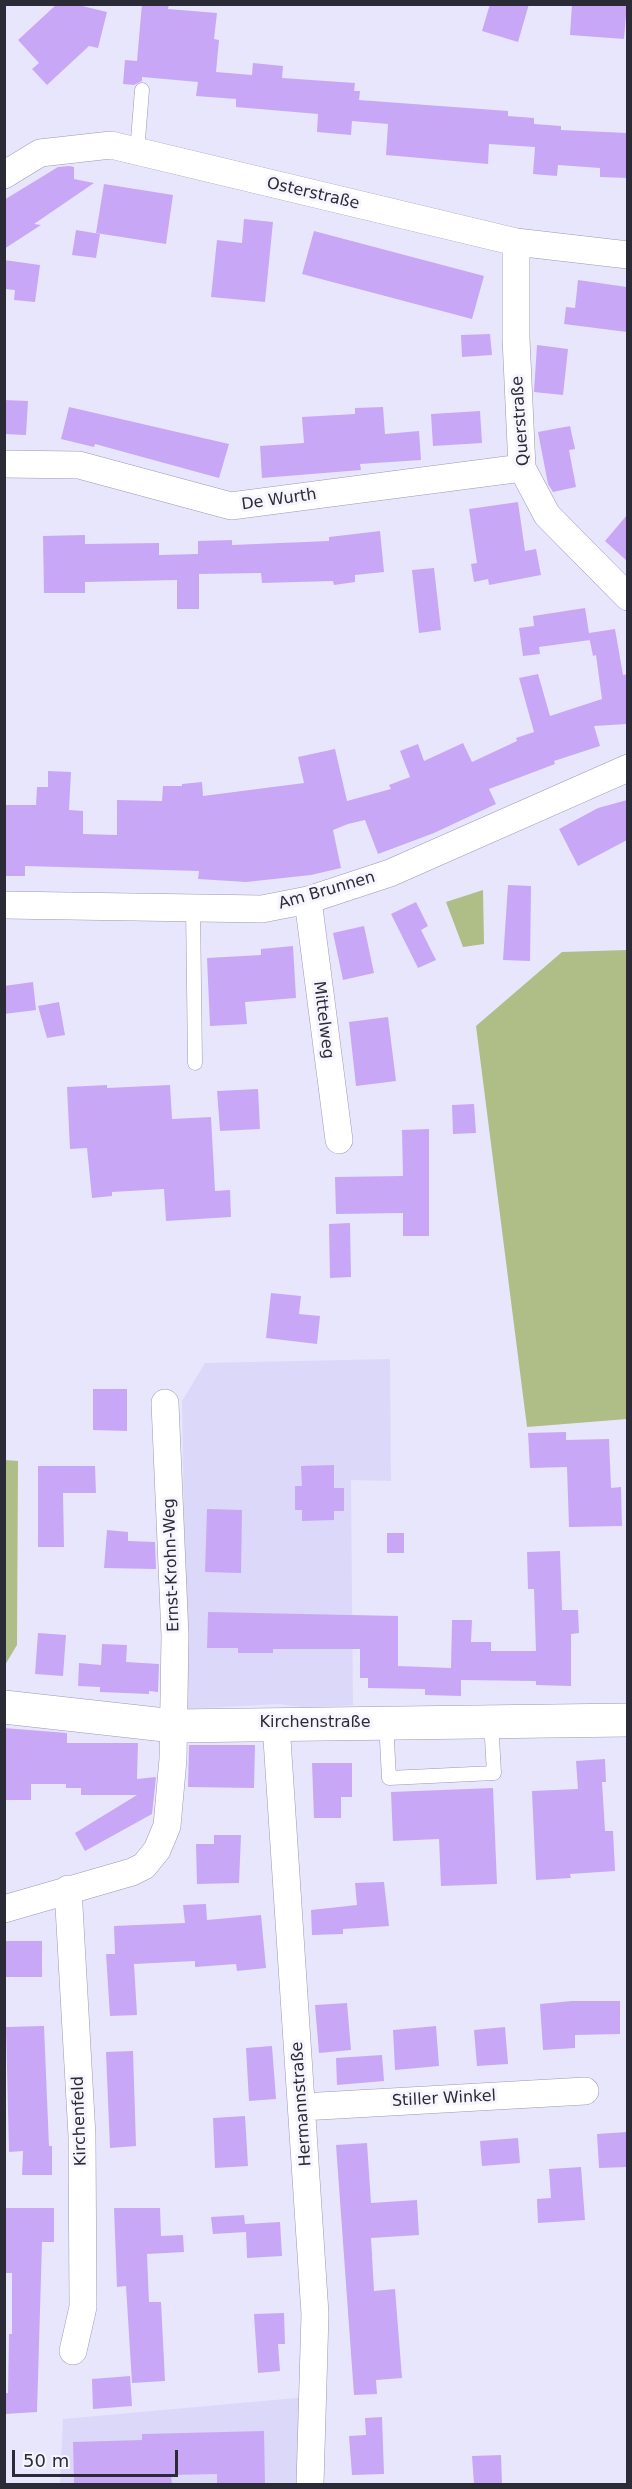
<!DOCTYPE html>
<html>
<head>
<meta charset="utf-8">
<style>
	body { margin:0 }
	#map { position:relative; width:632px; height:2489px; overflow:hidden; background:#e8e6fc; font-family:"DejaVu Sans",sans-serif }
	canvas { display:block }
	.frame { position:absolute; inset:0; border:6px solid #2b2a37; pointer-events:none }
	.scale { position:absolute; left:12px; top:2450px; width:166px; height:27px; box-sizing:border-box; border:3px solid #2b2a37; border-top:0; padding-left:8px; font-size:18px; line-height:21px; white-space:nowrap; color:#2b2a37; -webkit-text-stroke:4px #f6f5fd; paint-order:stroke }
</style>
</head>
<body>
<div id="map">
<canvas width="632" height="2489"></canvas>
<div class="frame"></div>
<div class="scale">50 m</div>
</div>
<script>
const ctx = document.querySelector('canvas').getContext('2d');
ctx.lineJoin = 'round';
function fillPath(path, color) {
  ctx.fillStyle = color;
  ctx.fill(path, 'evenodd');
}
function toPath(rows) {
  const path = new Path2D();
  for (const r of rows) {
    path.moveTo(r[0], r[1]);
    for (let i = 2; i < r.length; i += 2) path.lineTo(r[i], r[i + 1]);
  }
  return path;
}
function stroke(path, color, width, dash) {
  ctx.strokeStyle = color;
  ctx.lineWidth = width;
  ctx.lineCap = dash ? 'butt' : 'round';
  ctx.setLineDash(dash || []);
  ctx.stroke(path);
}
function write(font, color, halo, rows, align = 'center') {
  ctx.font = font + ' "DejaVu Sans",sans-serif';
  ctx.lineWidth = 6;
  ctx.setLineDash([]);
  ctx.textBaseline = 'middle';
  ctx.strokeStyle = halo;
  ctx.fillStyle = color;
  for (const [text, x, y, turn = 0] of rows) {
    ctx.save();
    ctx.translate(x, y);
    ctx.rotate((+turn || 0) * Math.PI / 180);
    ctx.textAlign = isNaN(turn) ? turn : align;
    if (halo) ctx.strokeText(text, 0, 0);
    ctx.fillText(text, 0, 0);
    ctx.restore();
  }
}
fillPath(toPath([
	[390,1359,391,1481,351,1480,353,1705,309,1708,278,1704,187,1709,182,1401,205,1363],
	[307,2397,306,2484,60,2484,63,2419]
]), '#dcd8fa');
fillPath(toPath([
	[483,890,484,944,463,947,446,902],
	[627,950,627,1419,527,1427,476,1026,562,952],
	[5,1460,18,1461,17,1645,5,1665]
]), '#aebe86');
fillPath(toPath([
	[57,4,74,4,107,12,98,48,89,46,47,85,32,69,39,63,18,40],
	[142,4,169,4,168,9,217,13,214,39,219,40,216,72,252,75,253,63,283,66,282,78,355,83,354,91,360,91,359,100,508,111,508,116,534,118,534,124,561,126,561,130,627,133,627,178,600,177,600,168,558,165,557,176,533,174,535,147,489,144,488,164,386,155,388,124,352,121,351,135,317,132,318,114,236,107,236,99,196,96,198,82,142,77,142,81,134,85,123,84,125,60,137,61],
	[490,4,529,4,518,42,482,31],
	[572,4,627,4,624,39,570,35],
	[69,166,74,167,74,179,94,183,34,224,41,225,4,249,4,200,58,167],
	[104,184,173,195,166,244,96,233],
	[244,219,273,222,265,302,211,297,217,240,242,243],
	[76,230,100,234,96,258,72,255],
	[314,231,484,276,472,319,302,274],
	[4,260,40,265,35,302,14,300,15,290,4,289],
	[578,280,627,287,627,332,564,324,566,307,575,308],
	[490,334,492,355,462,357,461,335],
	[537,345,568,349,563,395,534,392],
	[4,400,28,401,26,435,4,434],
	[69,407,229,444,219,478,95,444,94,447,61,439],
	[383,407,385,434,419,431,421,460,360,464,361,470,262,478,260,446,304,443,302,417,355,414,355,408],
	[480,411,482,443,433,446,431,414],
	[570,426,575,449,569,450,576,487,553,492,548,484,538,432],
	[518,502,525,551,536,549,541,575,489,585,488,579,474,582,471,564,477,563,469,509],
	[627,515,627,561,605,541],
	[380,531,384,572,355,575,355,582,334,585,333,581,262,583,261,573,199,574,199,609,177,609,177,580,85,582,85,593,44,593,43,536,85,535,85,544,159,543,159,555,198,554,198,541,232,540,232,545,329,541,329,537],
	[434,568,441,630,419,633,412,570],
	[585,608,589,633,615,629,623,675,627,674,627,724,594,726,600,746,554,761,555,764,489,789,496,804,434,833,378,854,365,820,348,824,333,830,341,868,311,875,246,882,198,879,199,871,25,866,25,876,4,876,4,805,36,805,37,787,48,787,48,771,71,772,69,810,83,811,83,834,117,835,117,800,162,801,163,786,182,786,182,784,202,782,203,796,304,783,298,757,335,749,347,801,391,789,389,785,410,777,400,751,418,744,424,761,463,743,472,762,517,741,516,738,534,732,519,678,538,674,550,716,602,699,596,655,593,656,589,636,590,640,539,647,540,654,523,656,519,628,534,626,533,616],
	[627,800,627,840,578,866,559,829,598,808],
	[508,885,531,886,530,961,503,960],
	[416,902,428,926,421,930,436,960,418,968,391,914],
	[364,926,374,973,343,980,333,933],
	[293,946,296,998,245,1002,247,1024,210,1026,207,958,261,955,261,949],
	[33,982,36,1010,4,1014,4,986],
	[59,1002,65,1035,47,1038,38,1006],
	[388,1017,396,1081,356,1086,349,1022],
	[107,1085,107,1088,170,1085,172,1119,211,1117,215,1191,230,1190,231,1217,166,1221,164,1189,112,1192,112,1196,92,1198,87,1148,70,1149,67,1087],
	[258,1089,260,1129,220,1131,217,1091],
	[474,1104,476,1133,453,1134,452,1105],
	[429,1129,429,1236,403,1236,403,1213,336,1214,335,1177,403,1176,402,1130],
	[350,1223,351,1277,330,1278,329,1224],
	[271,1293,301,1296,299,1314,320,1316,317,1344,266,1338],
	[93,1389,127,1389,127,1431,93,1430],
	[566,1432,566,1440,609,1439,611,1488,621,1487,622,1526,569,1527,567,1467,530,1468,528,1433],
	[334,1465,334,1488,344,1488,344,1511,334,1511,334,1520,302,1521,302,1510,295,1510,295,1486,302,1486,301,1466],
	[38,1466,95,1466,96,1493,63,1493,64,1547,38,1547],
	[207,1509,242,1510,241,1573,205,1572],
	[107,1530,128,1532,128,1541,155,1542,156,1569,104,1568],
	[387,1533,404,1533,404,1553,387,1553],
	[560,1551,562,1610,578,1610,579,1633,571,1634,571,1686,536,1685,536,1681,461,1680,461,1696,425,1695,425,1689,368,1688,368,1678,360,1678,360,1649,273,1649,273,1653,238,1653,238,1648,207,1648,208,1612,398,1616,398,1666,451,1668,452,1620,472,1620,471,1642,491,1642,491,1651,536,1651,534,1589,528,1589,527,1552],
	[38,1633,66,1635,63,1676,35,1674],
	[102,1644,127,1645,126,1662,159,1664,158,1692,149,1691,149,1694,100,1692,100,1687,78,1686,79,1663,101,1665],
	[4,1728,67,1733,67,1743,138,1743,137,1779,156,1777,152,1814,85,1851,75,1833,137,1795,81,1795,81,1788,66,1788,66,1784,31,1784,31,1800,4,1800],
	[189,1745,255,1745,254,1788,188,1787],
	[605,1759,606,1782,602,1782,605,1831,613,1831,615,1871,570,1874,571,1878,536,1880,532,1791,578,1789,576,1761],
	[312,1763,352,1763,352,1797,341,1797,341,1818,314,1818],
	[493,1788,497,1884,441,1886,439,1839,393,1841,391,1792],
	[214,1835,241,1835,239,1883,197,1884,196,1844,214,1844],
	[384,1882,389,1926,343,1929,343,1934,312,1935,311,1910,357,1905,355,1883],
	[206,1904,207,1920,261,1915,266,1968,237,1971,236,1964,195,1967,195,1961,134,1964,137,2015,110,2016,106,1954,115,1954,114,1926,185,1923,183,1905],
	[4,1941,42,1941,42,1977,4,1977],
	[572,2001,620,2001,620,2034,575,2035,575,2048,543,2050,540,2004],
	[347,2003,351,2050,319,2053,315,2005],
	[44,2026,49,2146,52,2146,52,2175,22,2175,23,2151,9,2152,6,2027],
	[436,2026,439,2066,395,2070,393,2030],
	[505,2027,508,2064,477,2066,474,2030],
	[272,2046,276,2099,249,2101,246,2048],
	[133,2051,136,2146,110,2148,106,2052],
	[382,2055,384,2081,337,2085,336,2058],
	[245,2116,248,2166,215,2168,213,2118],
	[627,2132,627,2167,599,2168,597,2134],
	[518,2138,520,2163,482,2166,480,2141],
	[367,2143,371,2203,417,2200,419,2235,371,2238,374,2291,395,2289,402,2378,376,2380,377,2394,354,2395,336,2145],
	[581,2167,585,2220,538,2223,537,2199,551,2198,549,2169],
	[4,2208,54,2208,54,2242,42,2242,37,2412,5,2414,5,2393,8,2393,9,2334,12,2334,12,2273,4,2273],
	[114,2208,160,2208,161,2236,183,2235,184,2252,147,2254,149,2302,161,2302,165,2381,132,2383,126,2286,117,2287],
	[244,2215,245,2224,280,2222,282,2256,247,2258,246,2232,213,2234,211,2217],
	[284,2313,285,2344,278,2344,280,2371,258,2373,254,2314],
	[130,2376,132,2406,93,2409,92,2379],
	[382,2417,384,2474,352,2475,349,2436,366,2435,365,2418],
	[264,2431,265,2484,217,2484,217,2474,171,2475,172,2484,74,2484,73,2442,142,2440,142,2434],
	[501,2455,502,2484,474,2484,472,2456]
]), '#c9a7f7');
const service = toPath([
	[137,152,142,90],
	[193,908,195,1063],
	[386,1722,389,1778,494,1773,491,1721]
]);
const minor = toPath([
	[4,175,40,153,111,145,516,242,628,255],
	[516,242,516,338,522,468,547,515,628,597],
	[4,464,79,465,231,506,522,468],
	[308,900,339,1140],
	[4,905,262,909,308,900,390,873,628,768],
	[276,1724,315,2314,310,2484],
	[68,1889,82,2136,83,2307,73,2351],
	[4,1909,132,1872,144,1866,157,1850,167,1826,173,1759,175,1636,165,1403],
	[302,2107,585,2091]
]);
const tertiary = toPath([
	[4,1707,174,1726,628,1720]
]);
stroke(service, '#9b97b8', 15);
stroke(minor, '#9b97b8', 28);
stroke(tertiary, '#9b97b8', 34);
stroke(service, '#fff', 14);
stroke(minor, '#fff', 27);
stroke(tertiary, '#fff', 33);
write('16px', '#2b2a37', '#f6f5fd', [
	["Osterstraße",313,194,13],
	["Querstraße",521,421,-94],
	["De Wurth",279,500,-8],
	["Am Brunnen",327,891,-16],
	["Mittelweg",323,1020,83],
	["Ernst-Krohn-Weg",172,1565,-92],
	["Kirchenstraße",315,1723],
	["Stiller Winkel",444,2099,-3],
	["Hermannstraße",302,2104,-94],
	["Kirchenfeld",80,2121,-92]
]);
</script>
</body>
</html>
